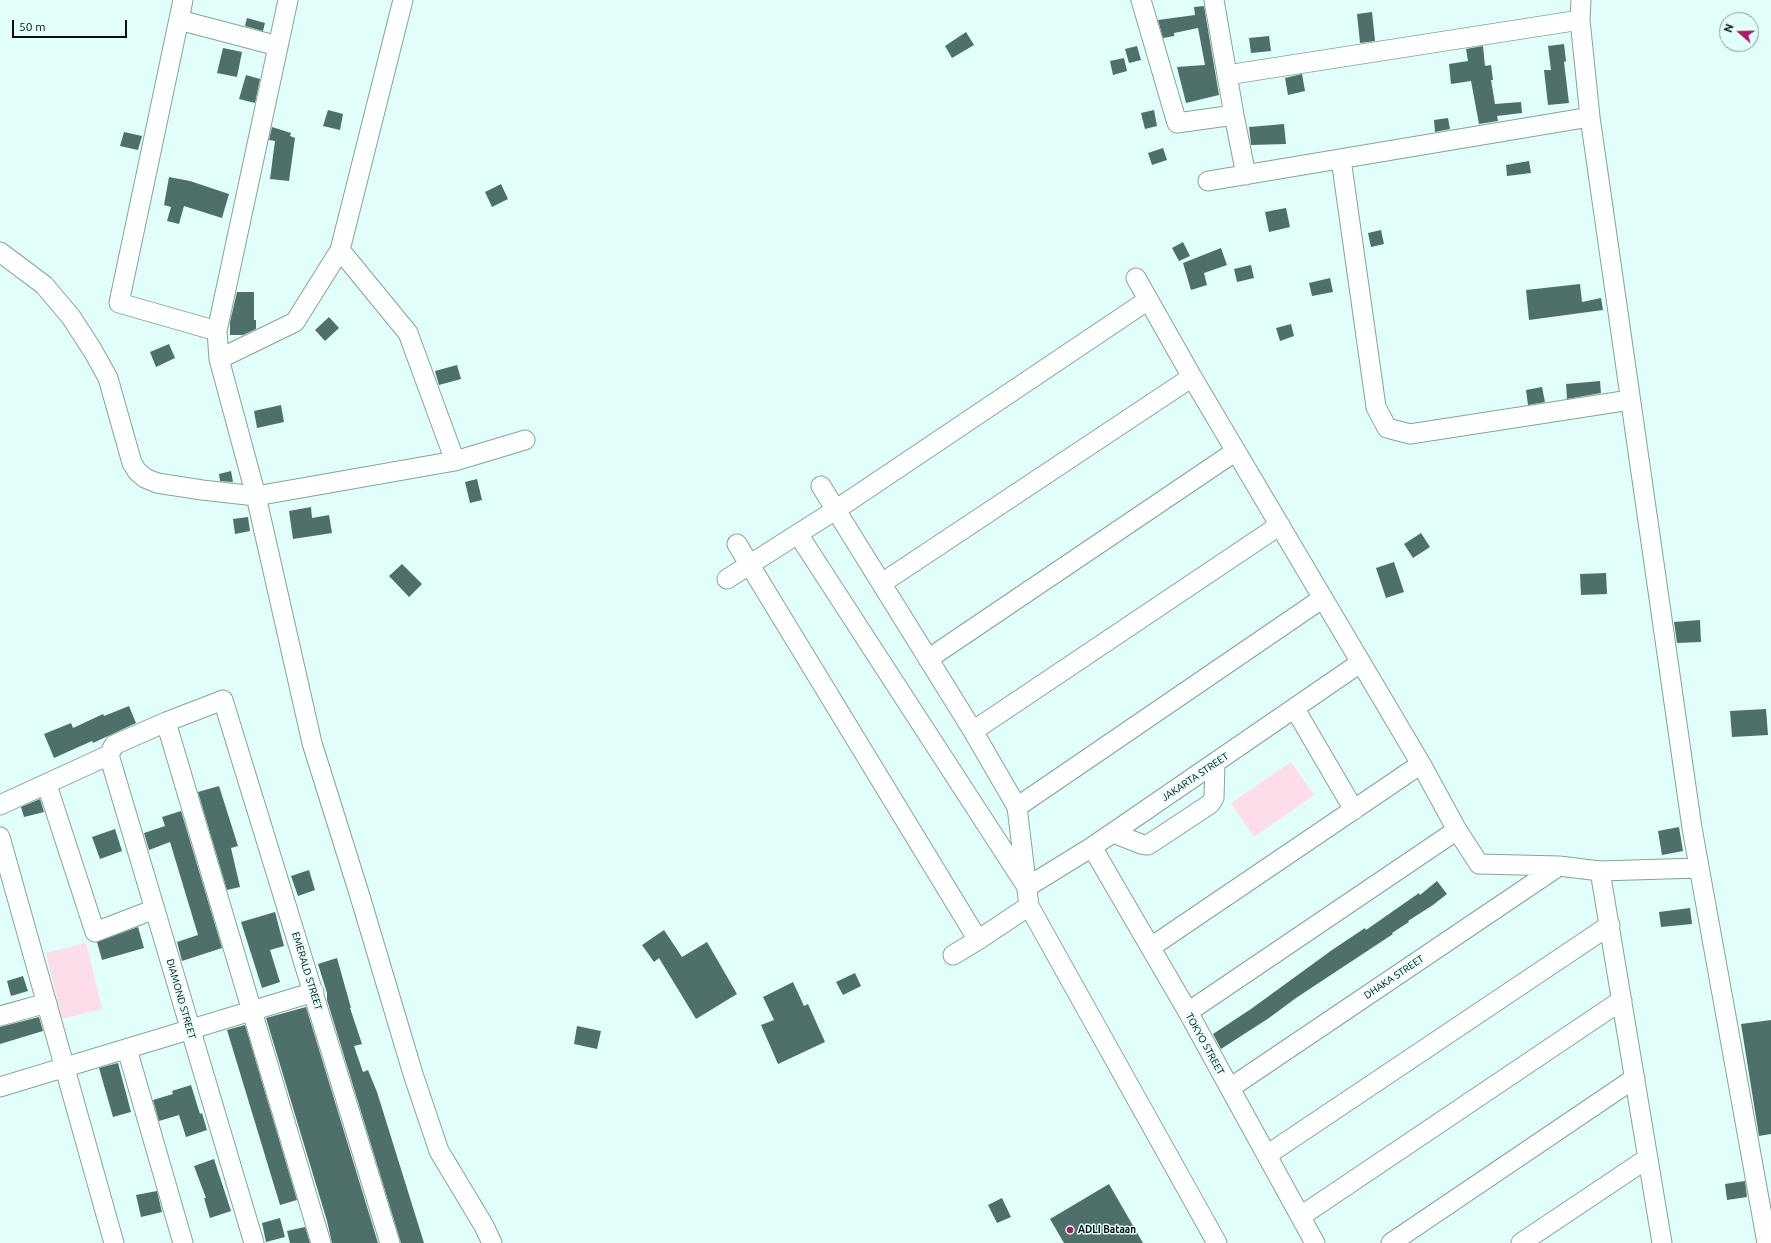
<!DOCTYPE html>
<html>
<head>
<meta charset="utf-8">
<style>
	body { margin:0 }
	#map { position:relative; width:1771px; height:1243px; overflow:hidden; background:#e2fefa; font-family:Ubuntu,sans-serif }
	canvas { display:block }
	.north { position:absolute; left:1719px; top:12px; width:40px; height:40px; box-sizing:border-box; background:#e2fefa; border:1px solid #899e9c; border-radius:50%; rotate:290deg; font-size:11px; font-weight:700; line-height:16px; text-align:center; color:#040f0e }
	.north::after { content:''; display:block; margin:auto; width:14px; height:18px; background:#a51d65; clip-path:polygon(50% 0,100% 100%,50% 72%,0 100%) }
	.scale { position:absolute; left:12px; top:20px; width:115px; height:18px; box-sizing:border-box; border:2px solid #040f0e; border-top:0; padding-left:5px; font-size:12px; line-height:14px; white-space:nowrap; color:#040f0e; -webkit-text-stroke:3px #e2fefa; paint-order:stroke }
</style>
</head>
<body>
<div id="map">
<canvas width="1771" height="1243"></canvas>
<div class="north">N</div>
<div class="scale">50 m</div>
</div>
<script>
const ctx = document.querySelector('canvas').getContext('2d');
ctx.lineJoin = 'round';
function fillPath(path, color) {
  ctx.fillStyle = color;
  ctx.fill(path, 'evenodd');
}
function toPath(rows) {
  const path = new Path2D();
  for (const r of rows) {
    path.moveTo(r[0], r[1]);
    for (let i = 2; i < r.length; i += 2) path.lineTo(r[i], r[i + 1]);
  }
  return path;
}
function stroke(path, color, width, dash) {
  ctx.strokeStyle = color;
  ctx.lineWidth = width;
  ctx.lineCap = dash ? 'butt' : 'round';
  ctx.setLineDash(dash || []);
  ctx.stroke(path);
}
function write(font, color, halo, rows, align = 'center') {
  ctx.font = font + ' Ubuntu,sans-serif';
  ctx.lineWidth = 3;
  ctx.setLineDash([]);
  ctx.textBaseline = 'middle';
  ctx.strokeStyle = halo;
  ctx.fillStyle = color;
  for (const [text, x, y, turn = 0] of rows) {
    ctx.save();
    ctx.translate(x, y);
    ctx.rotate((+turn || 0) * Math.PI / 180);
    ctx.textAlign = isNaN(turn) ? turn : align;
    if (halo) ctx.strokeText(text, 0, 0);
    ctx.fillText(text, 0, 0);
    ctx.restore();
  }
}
fillPath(toPath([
	[1291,762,1314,795,1254,837,1231,803],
	[86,943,102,1009,62,1019,46,953]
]), '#fddde9');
fillPath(toPath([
	[1204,6,1219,95,1186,103,1177,67,1205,65,1198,28,1174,33,1174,36,1163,38,1158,20,1195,15,1194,7],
	[1372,12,1375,41,1360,43,1357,14],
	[247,18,265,23,263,31,245,26],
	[966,32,974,45,952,58,945,46],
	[1269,36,1271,51,1251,53,1249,38],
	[1564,44,1566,61,1564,62,1569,103,1548,105,1544,70,1551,70,1548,46],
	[1137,46,1141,60,1129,63,1125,49],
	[1483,46,1485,66,1491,65,1493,80,1491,80,1495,104,1521,102,1522,113,1497,116,1498,121,1479,124,1471,81,1451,84,1449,64,1468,61,1466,49],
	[223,48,242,52,237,77,217,73],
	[1124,58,1127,71,1113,75,1110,61],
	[1302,74,1305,91,1288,95,1285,78],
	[246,75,260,79,255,103,239,99],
	[328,110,343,114,340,130,323,126],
	[1154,110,1157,126,1145,129,1141,113],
	[1448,118,1450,129,1435,132,1434,120],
	[1284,124,1286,144,1251,145,1249,127],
	[272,127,291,133,290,136,295,138,289,181,270,179,275,141,269,140],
	[124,132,142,136,138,150,120,146],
	[1163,148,1167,160,1152,165,1148,153],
	[1529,161,1531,173,1507,176,1506,165],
	[169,177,190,181,229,194,222,218,184,206,179,224,167,221,171,207,164,205],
	[501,184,508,199,492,207,485,192],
	[1286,208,1290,227,1269,232,1265,212],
	[1381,230,1384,244,1371,247,1368,233],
	[1183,242,1190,256,1179,261,1172,248],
	[1221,248,1227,265,1204,273,1207,285,1191,290,1183,263],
	[1251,265,1254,278,1237,282,1234,269],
	[1330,278,1333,292,1312,296,1309,283],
	[1580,284,1582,302,1601,298,1603,310,1529,320,1526,290],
	[237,292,254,292,254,320,256,320,256,329,243,335,230,335,230,322],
	[329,317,339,328,325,341,315,330],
	[1291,324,1294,336,1280,341,1276,328],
	[169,344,175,358,156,367,150,352],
	[457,365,461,379,439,385,435,371],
	[1600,381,1601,393,1567,399,1566,384],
	[1542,387,1545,402,1528,405,1526,390],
	[281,405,284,422,257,428,254,411],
	[231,471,233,482,220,481,219,474],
	[477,479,482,500,470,503,465,482],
	[311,507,312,518,329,515,332,533,293,539,289,511],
	[248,517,250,531,235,534,233,519],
	[1421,533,1430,547,1413,558,1404,544],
	[1394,562,1404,592,1386,598,1376,568],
	[402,564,422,584,409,597,389,576],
	[1606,573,1607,594,1581,595,1580,574],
	[1700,620,1701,642,1677,643,1674,622],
	[129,706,136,723,93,743,92,741,54,758,44,734,71,723,73,728,103,714,104,716],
	[1766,709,1768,735,1732,737,1730,711],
	[219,786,238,846,231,848,240,887,227,890,198,792],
	[40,799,44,812,24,817,21,807],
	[181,811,222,948,182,961,177,942,198,935,170,842,149,850,144,833,165,826,162,817],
	[1679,827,1683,851,1662,855,1658,831],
	[115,829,122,851,100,859,92,837],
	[309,870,315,890,298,896,291,876],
	[1437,881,1447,894,1433,905,1408,921,1409,922,1392,933,1393,934,1296,998,1269,1018,1221,1049,1213,1034,1251,1009,1332,950,1365,928,1366,930,1419,893,1420,895],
	[1690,908,1692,924,1661,927,1659,912],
	[275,912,284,946,270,950,280,982,262,988,241,922],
	[138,927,144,948,102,960,97,942],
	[664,930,682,957,707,942,737,994,696,1019,659,958,654,962,642,945],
	[337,958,351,1008,350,1008,362,1044,354,1046,363,1072,368,1070,377,1092,424,1243,401,1243,327,1000,327,993,318,964],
	[855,973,861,986,843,995,836,982],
	[23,976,28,991,11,996,7,981],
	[793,982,804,1006,808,1004,825,1042,778,1064,761,1025,774,1020,763,997],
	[306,1007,378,1243,332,1243,327,1221,266,1018],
	[39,1017,43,1031,0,1044,0,1027],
	[1771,1020,1771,1134,1759,1136,1741,1024],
	[245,1025,297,1200,280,1205,227,1030],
	[577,1026,601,1031,597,1049,574,1044],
	[118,1063,131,1112,113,1117,99,1068],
	[191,1085,200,1114,202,1113,207,1130,186,1137,179,1115,159,1121,153,1100,173,1094,172,1091],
	[214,1159,231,1211,210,1218,204,1198,206,1198,194,1166],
	[1745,1181,1747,1197,1727,1200,1725,1184],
	[1109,1184,1143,1243,1064,1243,1050,1219],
	[157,1191,162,1212,141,1217,136,1195],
	[1002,1198,1011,1217,997,1223,988,1205],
	[280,1218,285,1237,266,1242,262,1223],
	[305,1227,310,1243,290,1243,287,1231]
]), '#4f6f6b');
const minor = toPath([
	[183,0,119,303,217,331,219,359,256,496,312,743,359,893,413,1074,439,1151,484,1226,492,1243],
	[1141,0,1177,123,1234,115,1214,0],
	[1581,0,1580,20,1590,117,1692,828,1767,1243],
	[179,20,278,46],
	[1227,75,1580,20],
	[1234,115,1246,175],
	[1341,159,1376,407,1387,428,1410,434,1630,400],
	[1208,181,1590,117],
	[0,252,44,285,71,317,93,351,108,378,132,463,137,471,145,478,157,483,202,490,256,496,455,461,408,333,340,250],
	[1136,278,1192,377,1421,764,1457,830,1479,864,1559,866,1600,871,1699,868],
	[217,331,288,0],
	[219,359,295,322,340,250,403,0],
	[455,461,525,440],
	[821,486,973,731,1017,807,1029,906,1217,1243],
	[798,534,1027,887,1092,847,1360,663],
	[737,544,978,940],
	[727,579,837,509,1148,300],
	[882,583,1192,377],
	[928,659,1236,451],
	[1295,709,1354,810],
	[166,722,321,1243],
	[973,731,1280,525],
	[109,755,254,1243],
	[47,785,95,932,155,909],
	[0,805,109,755,114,745,166,722,223,700,390,1243],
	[1017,807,1323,598],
	[1113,833,1141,844,1148,845,1210,804,1214,798,1215,763],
	[0,837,114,1243],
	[1092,847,1188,1012,1315,1243],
	[1600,871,1662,1243],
	[1151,947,1421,764],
	[953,955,978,940,1029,906],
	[1188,1012,1457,830],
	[0,1016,47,1003],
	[127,1049,183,1243],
	[0,1087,314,992],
	[1230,1088,1559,866],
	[1267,1155,1610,925],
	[1301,1216,1622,1000],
	[1391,1243,1635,1078],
	[1521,1243,1648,1158]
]);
stroke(minor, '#83a39f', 21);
stroke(minor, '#fff', 19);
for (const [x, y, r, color] of [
	[1070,1230,4,"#a51d65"]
]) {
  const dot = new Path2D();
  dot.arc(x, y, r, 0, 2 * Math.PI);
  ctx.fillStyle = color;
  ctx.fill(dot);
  stroke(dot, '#e2fefa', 1.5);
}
write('10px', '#040f0e', '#e2fefa', [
	["JAKARTA STREET",1195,777,-34],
	["EMERALD STREET",307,971,73],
	["DHAKA STREET",1394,977,-34],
	["DIAMOND STREET",181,999,74],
	["TOKYO STREET",1205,1044,61]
]);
write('bold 10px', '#040f0e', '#e2fefa', [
	["ADLI Bataan",1078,1230]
], 'left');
</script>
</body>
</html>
